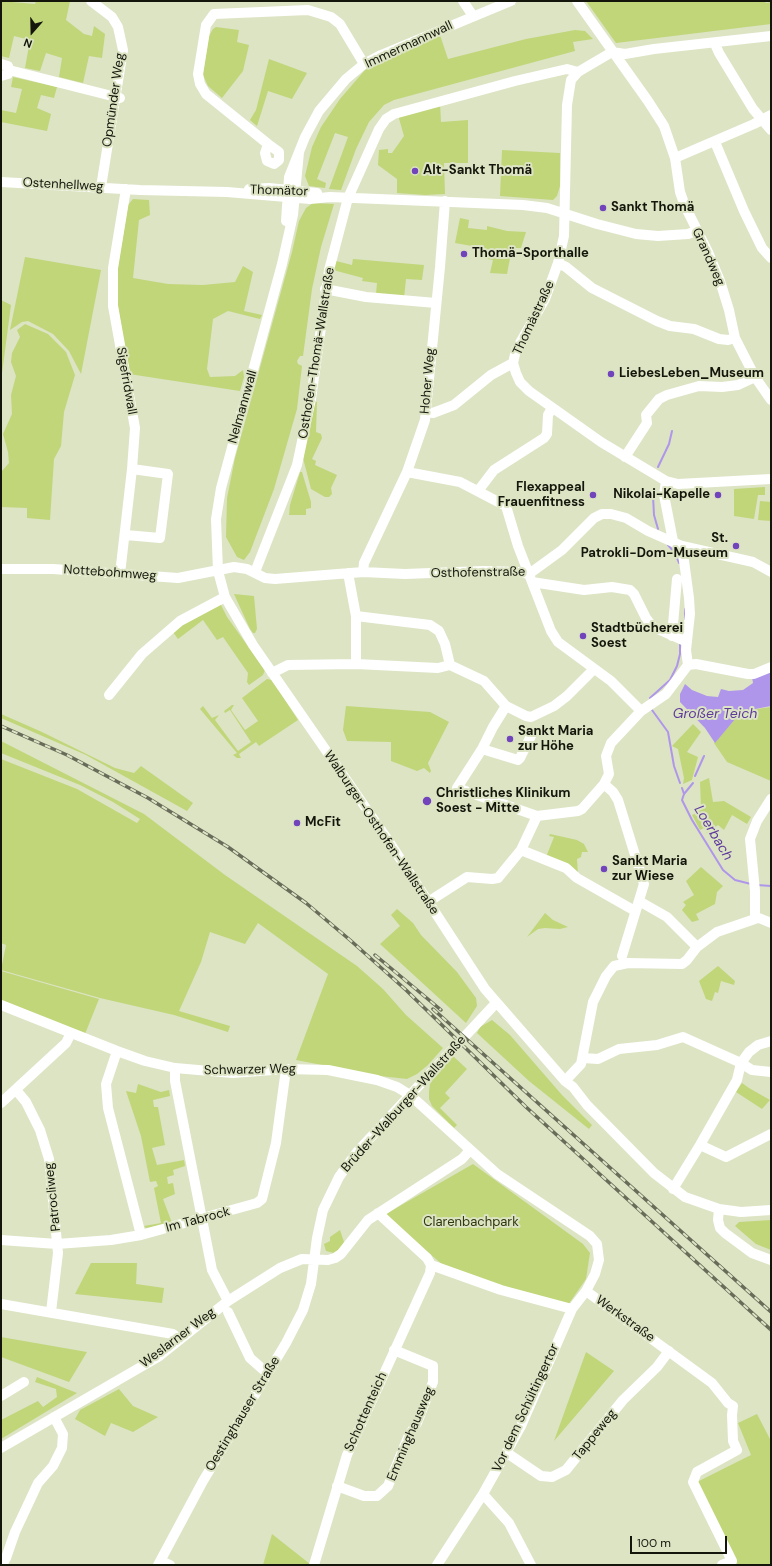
<!DOCTYPE html>
<html>
<head>
<meta charset="utf-8">
<style>
	body { margin:0 }
	#map { position:relative; width:772px; height:1566px; overflow:hidden; background:#dce4c4; font-family:"DM Sans",sans-serif }
	canvas { display:block }
	.frame { position:absolute; inset:0; border:2px solid #14160b; pointer-events:none }
	.north { position:absolute; left:12px; top:12px; width:40px; height:40px; -webkit-text-stroke:3px #dce4c4; paint-order:stroke; rotate:200deg; font-size:11px; font-weight:700; line-height:16px; text-align:center; color:#14160b }
	.north::after { content:''; display:block; margin:auto; width:14px; height:18px; background:#14160b; clip-path:polygon(50% 0,100% 100%,50% 72%,0 100%) }
	.scale { position:absolute; left:630px; top:1536px; width:97px; height:18px; box-sizing:border-box; border:2px solid #14160b; border-top:0; padding-left:5px; font-size:12px; line-height:14px; white-space:nowrap; color:#14160b; -webkit-text-stroke:3px #dce4c4; paint-order:stroke }
</style>
</head>
<body>
<div id="map">
<canvas width="772" height="1566"></canvas>
<div class="frame"></div>
<div class="north">N</div>
<div class="scale">100 m</div>
</div>
<script>
const ctx = document.querySelector('canvas').getContext('2d');
ctx.lineJoin = 'round';
function fillPath(path, color) {
  ctx.fillStyle = color;
  ctx.fill(path, 'evenodd');
}
function toPath(rows) {
  const path = new Path2D();
  for (const r of rows) {
    path.moveTo(r[0], r[1]);
    for (let i = 2; i < r.length; i += 2) path.lineTo(r[i], r[i + 1]);
  }
  return path;
}
function stroke(path, color, width, dash) {
  ctx.strokeStyle = color;
  ctx.lineWidth = width;
  ctx.lineCap = dash ? 'butt' : 'round';
  ctx.setLineDash(dash || []);
  ctx.stroke(path);
}
function write(font, color, halo, rows, align = 'center') {
  ctx.font = font + ' "DM Sans",sans-serif';
  ctx.lineWidth = 4;
  ctx.setLineDash([]);
  ctx.textBaseline = 'middle';
  ctx.strokeStyle = halo;
  ctx.fillStyle = color;
  for (const [text, x, y, turn = 0] of rows) {
    ctx.save();
    ctx.translate(x, y);
    ctx.rotate((+turn || 0) * Math.PI / 180);
    ctx.textAlign = isNaN(turn) ? turn : align;
    if (halo) ctx.strokeText(text, 0, 0);
    ctx.fillText(text, 0, 0);
    ctx.restore();
  }
}
fillPath(toPath([
	[1,1,35,4,36,1,70,1,66,20,84,34,92,36,94,26,105,34,102,58,89,56,83,83,59,77,62,58,46,53,40,71,25,68,30,40,14,36,9,58,1,56],
	[586,1,765,1,766,3,771,2,771,24,616,43],
	[216,27,239,30,237,42,249,45,243,71,222,98,208,86,203,75,209,36,213,29],
	[575,30,585,31,593,39,573,42,575,51,394,100,384,105,369,122,356,149,341,190,329,189,348,137,335,133,317,179,326,183,325,188,309,186,305,176,312,147,321,127,340,99,365,70,440,35,448,59,526,39],
	[269,59,307,73,292,99,268,91,257,126,250,120,256,110],
	[13,77,57,87,54,98,41,95,37,108,51,114,47,131,1,122,1,110,16,113,22,89,11,87],
	[440,103,441,122,468,120,468,163,444,163,445,194,425,195,397,193,397,179,378,165,379,150,388,149,388,153,392,153,404,136,398,115],
	[502,150,560,153,560,186,557,196,553,200,500,196],
	[133,199,149,200,150,215,139,220,133,278,168,284,203,285,235,282,243,266,253,272,244,311,262,315,260,319,228,311,213,319,207,369,210,377,235,376,243,370,244,377,240,391,129,374,118,306,118,268,128,205],
	[313,203,334,204,321,247,312,289,303,356,300,356,297,361,298,364,302,366,297,409,274,489,250,552,244,560,237,557,226,537,227,498,235,458,292,252,299,221,306,208],
	[460,218,469,220,468,228,487,230,487,226,507,231,526,232,521,248,512,248,507,274,490,273,493,260,482,258,483,248,455,243],
	[25,257,101,270,81,374,69,351,53,334,28,321,22,322,10,330],
	[353,259,424,265,422,280,406,279,404,298,376,294,377,283,362,281,363,278,333,270,336,261,352,265],
	[1,300,11,305,1,381],
	[25,324,48,334,66,352,75,375,64,412,61,446,54,459,50,520,27,518,27,508,1,507,1,472,9,463,8,452,3,434,12,414,11,395,16,376,11,362,12,353,20,337,17,330],
	[314,401,317,402,316,432,321,434,322,438,312,459,316,461,315,465,337,475,331,488,332,494,329,497,325,497,311,489,303,458],
	[300,472,302,472,311,502,311,508,306,509,306,515,289,515,290,505],
	[765,487,765,495,758,495,754,519,734,516,734,489],
	[760,501,771,502,771,521,758,520],
	[234,594,254,596,257,629,255,633,253,633,250,629],
	[220,603,227,617,265,670,263,675,249,685,247,682,248,673,223,637,217,640,203,620,178,639,173,632,181,624],
	[267,679,272,680,298,720,259,746,256,742,239,754,241,758,237,758,233,755,237,753,200,709,203,706,212,718,219,715,215,720,238,751,251,742,230,710,225,713,224,711,232,705,234,705,231,710,245,730,258,721,242,698],
	[346,706,430,712,449,722,428,763,431,771,430,773,424,768,417,771,391,761,391,742,347,741,343,730],
	[771,707,771,781,727,762,714,743,736,718,738,719,750,710],
	[1,714,42,732,115,768,134,773,141,766,193,803,187,811,86,755,1,718],
	[693,724,701,732,687,752,698,757,692,780,683,784,684,778,678,749,672,746],
	[1,741,144,814,225,875,357,966,383,989,406,1015,443,1048,428,1065,417,1074,407,1079,380,1076,296,1060,328,974,258,923,245,944,210,932,201,962,179,1011,230,1026,228,1032,174,1015,100,998,1,970,6,945,1,943,1,759,77,789,137,823,140,819,113,802,80,785,1,753],
	[709,778,713,802,724,801,751,817,747,824,732,815,724,830,718,825,707,833,704,828,700,830,692,815,698,812,696,808,701,807,700,782],
	[550,834,577,840,584,844,588,852,582,852,581,857,577,859,578,875,546,857,554,837,549,836],
	[701,867,723,886,717,892,715,904,696,914,699,920,692,922,682,910,686,905,683,902,694,895,686,881],
	[397,909,413,923,421,935,457,972,476,998,477,1006,466,1023,380,944,400,926,391,915],
	[545,913,553,920,568,927,560,929,545,928,538,929,527,937],
	[718,966,735,981,734,985,721,981,718,993,715,992,712,1001,706,999,699,981],
	[1,971,99,999,85,1034,1,1000],
	[492,1020,510,1035,562,1095,592,1125,589,1129,529,1081,477,1033,480,1027],
	[453,1056,467,1069,445,1093,450,1098,440,1108,457,1125,454,1128,432,1106,429,1099,429,1092,430,1084,437,1074],
	[742,1083,749,1088,770,1100,762,1109,736,1092],
	[138,1084,161,1092,169,1090,170,1096,153,1100,154,1107,158,1107,165,1145,152,1148,157,1165,184,1160,185,1166,173,1170,174,1175,167,1177,168,1184,173,1183,175,1194,163,1199,172,1223,146,1228,144,1226,161,1223,154,1188,158,1186,156,1181,150,1182,141,1136,126,1091,136,1093],
	[473,1164,583,1244,590,1253,586,1279,568,1305,486,1281,443,1265,384,1215],
	[771,1220,771,1250,756,1244,735,1226,739,1222],
	[340,1230,344,1242,339,1251,334,1253,326,1251,324,1244,330,1241,330,1237],
	[91,1263,137,1263,136,1284,164,1288,162,1303,75,1294],
	[1,1337,87,1352,69,1382,1,1357],
	[586,1352,614,1371,554,1441],
	[37,1377,77,1393,1,1439,1,1420,38,1401,43,1407,57,1397,56,1389,35,1382],
	[119,1389,133,1406,158,1417,133,1432,111,1423,105,1436,75,1419,80,1410],
	[757,1414,771,1441,771,1565,738,1565,697,1482,751,1455,738,1423],
	[272,1534,310,1564,310,1565,263,1565]
]), '#c1d679');
fillPath(toPath([
	[771,669,771,706,750,710,738,719,736,718,715,743,705,728,680,702,680,694,685,684,692,690,707,696,718,697,721,689,729,691,743,690,753,683,752,677]
]), '#af96eb');
stroke(toPath([
	[658,467,669,444,672,431],
	[653,496,654,515,658,529],
	[668,545,675,553,679,563],
	[685,619,685,609],
	[650,698,670,680,677,666,680,654,680,644],
	[652,710,668,732,674,766,680,783],
	[695,776,704,756],
	[693,783,684,794,682,800,692,820,723,870,735,880,751,884],
	[682,788,684,794],
	[757,885,771,886]
]), '#af96eb', 2);
stroke(toPath([
	[91,1,112,17,118,27,123,50,101,187],
	[463,1,473,16],
	[577,1,648,101,664,126,675,158,680,192,685,206,708,252,720,281,729,310,735,338,755,377,771,400],
	[715,44,719,53,753,109,771,130],
	[612,52,578,72,571,80,567,105,564,236,558,263,545,299,516,350,513,363,516,373,520,382,529,391,601,442,666,481,678,484,771,479],
	[612,52,625,54,654,49,771,36],
	[1,64,8,66,9,70],
	[9,70,120,98],
	[1,76,8,74,9,70],
	[715,142,744,211,762,248,771,258],
	[268,144,279,152,279,160,274,164,267,161,265,153,268,144,206,94,200,84,198,74,206,25,214,14,308,10,331,17,340,24,364,64],
	[299,152,293,215,282,264,221,488,216,519,218,571,225,597,253,645,388,840,485,989,565,1081,573,1087,587,1105,654,1173,685,1197,719,1209,741,1212,771,1210],
	[675,158,754,124,771,115],
	[1,182,140,190,227,192,310,199,330,197,523,205,547,208,597,224,636,234,658,236,688,234,696,231],
	[249,189,269,188,317,193],
	[286,221,289,177,305,137,319,111,346,79,364,64,381,55,511,1],
	[558,263,566,267,592,288,657,321,670,326,694,329,719,339,728,340,735,338],
	[325,289,366,297,436,303],
	[426,412,433,413,454,405,491,375,513,363],
	[625,457,647,423,646,415,659,399,667,395,699,386,722,387,738,385,755,377],
	[407,472,460,482,506,506,518,546,551,631,558,642,611,681,641,711],
	[666,481,664,495,673,541],
	[478,491,494,470,544,438,547,434,548,415,552,408],
	[126,535,160,538,168,474,132,469],
	[1,569,53,569,178,578,234,567,247,569,265,578,275,579,363,572,405,574,483,571,519,572,529,574],
	[255,572,297,465,311,399,329,270,348,198,379,129,386,119,394,114,515,81,567,69,578,72],
	[363,572,364,563,407,472,425,420,440,267,445,201],
	[348,573,356,616,356,664],
	[120,574,132,469,135,428,113,306,113,268,126,189],
	[529,574,562,550,594,518,602,514,611,514,626,518,648,531,682,546,753,562,771,572],
	[532,582,584,590,612,587,630,590,634,594,646,618,653,627,687,642],
	[356,616,430,625,439,631,445,644,450,665],
	[672,636,677,579],
	[688,665,696,664,748,674,754,674,771,667],
	[272,673,288,665,356,664,438,668,450,665,484,681,506,706,526,716,531,717,554,706,567,696,594,669],
	[109,695,142,654,180,621,225,597],
	[506,706,493,727,482,749,457,788,537,816,578,811,582,809,604,784,609,774,606,756,611,743,641,711,666,694,688,665,686,650,690,614,689,598,682,546],
	[482,749,518,760,520,758,532,734],
	[604,784,613,792,618,800,644,884,622,956],
	[521,850,566,868,577,878,635,911],
	[639,901,667,917,697,947],
	[428,902,467,877,492,879,498,878,521,850,537,816],
	[755,919,759,918,771,923],
	[1,1005,117,1051,145,1061,175,1068,233,1073,286,1069,328,1070,377,1080,397,1087,410,1095,497,1174,590,1236,597,1244,599,1260,595,1274,586,1291,572,1309,521,1426,483,1494,437,1565],
	[117,1051,106,1084,108,1108,141,1235],
	[583,1058,598,1059,619,1049,657,1045,683,1037,741,1063,749,1052,758,1045,771,1041],
	[175,1068,175,1081,212,1270,228,1301],
	[565,1081,581,1064,593,1002,606,976,614,966,628,963,682,964,687,960,697,947,717,932,755,919,755,891,750,839,757,821,771,799],
	[16,1090,26,1102,40,1130,49,1159,58,1253,51,1312],
	[1,1103,66,1043,71,1033],
	[700,1145,726,1157,771,1134],
	[673,1189,700,1145,737,1080,741,1063,752,1070,771,1072],
	[719,1209,718,1220,720,1228,725,1233,752,1253,771,1260],
	[378,1213,427,1258,431,1265,501,1290,572,1309],
	[1,1240,57,1244,111,1240,141,1235,257,1203,262,1199,276,1143,286,1069],
	[586,1291,712,1383,728,1403,733,1406,732,1415,733,1441,737,1450,697,1472,693,1482,732,1561,722,1565],
	[1,1304,173,1334,179,1339],
	[228,1312,250,1358,267,1373],
	[1,1396,24,1382],
	[1,1448,158,1357,228,1301,280,1268,302,1259,328,1260,335,1258,341,1254,368,1220,462,1159,470,1150],
	[507,1453,541,1476,552,1477,566,1470,623,1400,657,1367,669,1351],
	[337,1486,364,1496,377,1496,388,1486,409,1435,417,1423,433,1382,433,1366,394,1350],
	[483,1494,509,1523,531,1565],
	[161,1561,170,1565],
	[2,1565,6,1558,15,1532,38,1483,53,1466,62,1448,63,1434,54,1417],
	[158,1565,203,1481,286,1343,303,1310,311,1284,317,1238,323,1210,339,1177,357,1152,496,1003],
	[314,1565,347,1455,430,1273,431,1265]
]), '#fff', 10);
const rail = toPath([
	[1,726,67,755,148,798,228,847,306,903,350,940,406,990,526,1107,771,1330],
	[375,955,441,1010],
	[433,1009,771,1312]
]);
stroke(rail, '#686c59', 3.5);
stroke(rail, '#dce4c4', 2, [6]);
for (const [x, y, r, color] of [
	[415,171,4,"#7244bc"],
	[603,208,4,"#7244bc"],
	[464,254,4,"#7244bc"],
	[611,374,4,"#7244bc"],
	[593,495,4,"#7244bc"],
	[718,495,4,"#7244bc"],
	[736,546,4,"#7244bc"],
	[583,636,4,"#7244bc"],
	[510,739,4,"#7244bc"],
	[427,801,5,"#7244bc"],
	[297,823,4,"#7244bc"],
	[604,869,4,"#7244bc"]
]) {
  const dot = new Path2D();
  dot.arc(x, y, r, 0, 2 * Math.PI);
  ctx.fillStyle = color;
  ctx.fill(dot);
  stroke(dot, '#dce4c4', 1.5);
}
write('13px', '#14160b', '#dce4c4', [
	["Immermannwall",409,45,-25],
	["Opmünder Weg",114,100,-82],
	["Ostenhellweg",63,185,3],
	["Thomätor",279,191,2],
	["Grandweg",708,257,66],
	["Thomästraße",534,318,-65],
	["Osthofen-Thomä-Wallstraße",317,353,-81],
	["Sigefridwall",126,381,80],
	["Hoher Weg",428,381,-85],
	["Nelmannwall",243,407,-74],
	["Nottebohmweg",110,573,4],
	["Osthofenstraße",478,573,-1],
	["Walburger-Osthofen-Wallstraße",381,833,56],
	["Schwarzer Weg",250,1070,-1],
	["Brüder-Walburger-Wallstraße",404,1104,-48],
	["Patrocliweg",53,1197,-96],
	["Im Tabrock",198,1220,-15],
	["Werkstraße",625,1319,36],
	["Weslarner Weg",178,1338,-37],
	["Vor dem Schültingertor",526,1408,-65],
	["Schottenteich",366,1412,-66],
	["Oestinghauser Straße",243,1414,-59],
	["Emminghausweg",411,1434,-67],
	["Tappeweg",595,1435,-51]
]);
write('bold 13px', '#14160b', '#dce4c4', [
	["Alt-Sankt Thomä",423,171],
	["Sankt Thomä",611,208],
	["Thomä-Sporthalle",472,254],
	["LiebesLeben_Museum",619,374],
	["Flexappeal",585,488,"right"],
	["Frauenfitness",585,503,"right"],
	["Nikolai-Kapelle",710,495,"right"],
	["St.",728,539,"right"],
	["Patrokli-Dom-Museum",728,554,"right"],
	["Stadtbücherei",591,629],
	["Soest",591,644],
	["Sankt Maria",518,732],
	["zur Höhe",518,747],
	["Christliches Klinikum",436,794],
	["Soest - Mitte",436,809],
	["McFit",305,823],
	["Sankt Maria",612,862],
	["zur Wiese",612,877]
], 'left');
write('13px', '#30370f', '#dce4c4', [
	["Clarenbachpark",471,1223]
]);
write('italic 14px', '#5f3a9d', '#dce4c4', [
	["Großer Teich",715,714],
	["Loerbach",713,833,59]
]);
</script>
</body>
</html>
